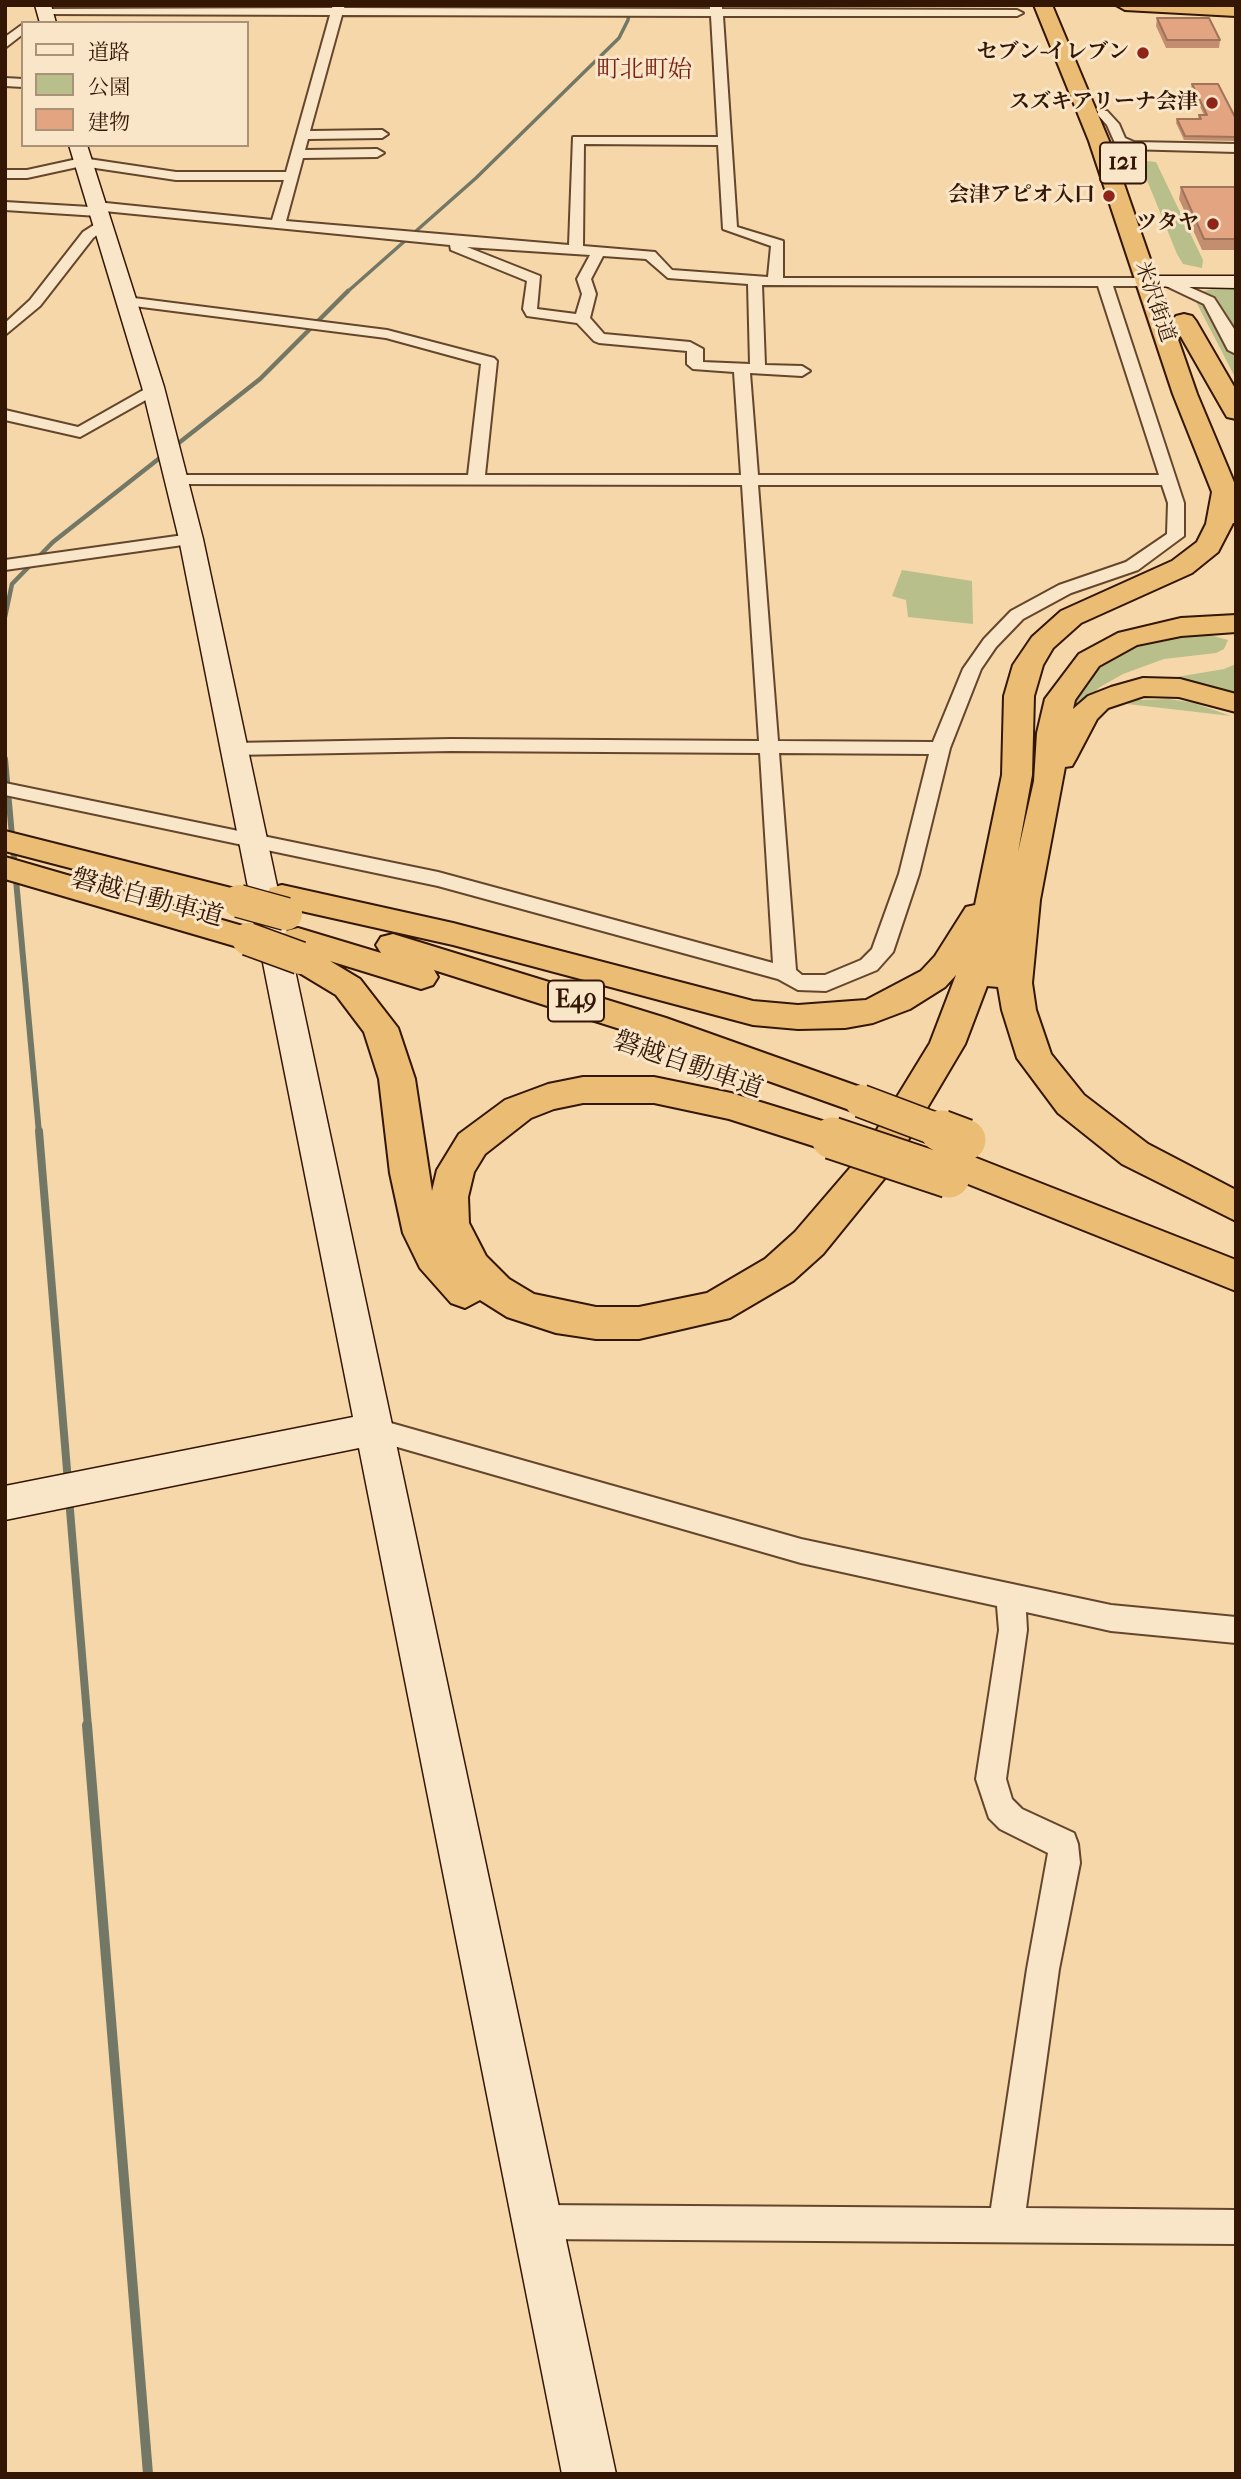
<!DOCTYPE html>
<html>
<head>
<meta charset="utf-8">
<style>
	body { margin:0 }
	#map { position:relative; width:1241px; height:2479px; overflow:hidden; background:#f6d7a9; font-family:"IM FELL French Canon","Noto Serif JP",serif }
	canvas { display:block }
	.frame { position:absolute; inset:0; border:7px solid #331604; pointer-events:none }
	.legend { position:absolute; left:21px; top:21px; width:228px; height:126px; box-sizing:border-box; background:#f9e5c7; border:2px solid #aa9279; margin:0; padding:9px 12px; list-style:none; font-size:21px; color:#331604 }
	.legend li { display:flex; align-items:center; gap:14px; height:35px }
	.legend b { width:35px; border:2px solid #aa9279 }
</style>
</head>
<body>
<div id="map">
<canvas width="1241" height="2479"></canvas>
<div class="frame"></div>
<ul class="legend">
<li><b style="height:9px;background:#f9e5c7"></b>道路</li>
<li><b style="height:19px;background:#b9bf8a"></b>公園</li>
<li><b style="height:19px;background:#e3a581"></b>建物</li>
</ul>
</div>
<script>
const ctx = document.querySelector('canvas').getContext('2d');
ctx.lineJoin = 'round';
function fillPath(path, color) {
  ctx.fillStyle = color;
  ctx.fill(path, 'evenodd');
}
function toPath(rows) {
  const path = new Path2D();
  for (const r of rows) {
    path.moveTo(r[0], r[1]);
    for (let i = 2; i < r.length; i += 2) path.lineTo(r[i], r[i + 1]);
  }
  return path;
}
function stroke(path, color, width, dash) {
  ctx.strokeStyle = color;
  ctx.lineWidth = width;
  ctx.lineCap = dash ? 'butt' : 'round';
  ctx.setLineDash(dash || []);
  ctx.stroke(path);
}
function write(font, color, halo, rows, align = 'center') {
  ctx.font = font + ' "IM FELL French Canon","Noto Serif JP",serif';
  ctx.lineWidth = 6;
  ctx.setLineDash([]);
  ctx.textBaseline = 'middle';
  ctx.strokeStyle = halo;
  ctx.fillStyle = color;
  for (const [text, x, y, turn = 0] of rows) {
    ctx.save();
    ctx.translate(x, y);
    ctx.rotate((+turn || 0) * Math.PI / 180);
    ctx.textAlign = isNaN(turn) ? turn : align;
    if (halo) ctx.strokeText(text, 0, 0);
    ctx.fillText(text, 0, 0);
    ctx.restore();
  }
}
fillPath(toPath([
	[1146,161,1156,162,1203,260,1202,268,1183,264,1177,254,1140,163],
	[1212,289,1236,289,1236,379,1192,294],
	[902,570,972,581,973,624,908,617,906,600,892,596],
	[1206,634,1228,640,1224,649,1216,653,1164,659,1123,674,1100,687,1076,708,1061,716,1101,658,1146,640],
	[1236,664,1236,696,1222,689,1159,680,1224,669],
	[1169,699,1194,703,1231,716,1127,704,1138,700]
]), '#b9bf8a');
stroke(toPath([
	[346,293,476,178,619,38,628,20,630,5]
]), '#737866', 3.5);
stroke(toPath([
	[5,617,12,584,53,542,260,379,348,291]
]), '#737866', 4.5);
stroke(toPath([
	[5,759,39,1133]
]), '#737866', 6);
stroke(toPath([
	[39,1131,68,1482],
	[69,1498,88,1727]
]), '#737866', 8);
stroke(toPath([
	[87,1725,148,2474]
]), '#737866', 10);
const street = toPath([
	[333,5,345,5,344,8,710,9,710,5,722,5,722,9,1017,10,1023,13,1017,16,723,16,737,227,783,241,783,278,1148,278,1155,282,1148,286,1113,286,1184,503,1184,536,1138,570,1071,593,1023,619,996,647,981,669,950,748,919,874,893,952,877,970,826,991,798,990,778,979,438,886,5,795,5,783,438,872,773,963,760,753,451,751,233,755,223,749,233,743,451,739,759,741,742,485,171,484,169,480,177,475,468,475,481,364,386,338,126,305,119,301,126,297,387,330,494,358,497,361,485,475,741,475,734,372,693,369,687,364,687,351,599,343,594,341,577,323,527,316,523,309,527,281,451,250,450,245,104,211,98,216,5,210,5,202,90,207,96,202,272,220,284,180,176,180,82,166,27,178,5,178,5,170,27,170,82,158,176,172,286,172,330,15,45,14,41,13,41,9,332,8,333,5],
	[342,15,711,16,718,137,573,137,569,245,286,221,303,158,377,157,384,153,377,149,305,150,308,139,382,138,388,134,382,130,310,131,342,15],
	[584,144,718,145,723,229,771,246,768,277,672,270,655,252,583,246,584,144],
	[467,247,590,255,577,279,582,294,576,314,537,309,540,276,467,247],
	[603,256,646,259,668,278,748,284,750,364,703,362,703,349,690,342,604,334,590,318,596,294,591,279,603,256],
	[762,285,1098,286,1159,475,758,475,750,373,802,376,810,371,802,366,765,365,762,285],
	[758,485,1162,485,1168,503,1167,534,1126,562,1059,585,1011,611,984,639,963,669,933,742,778,741,758,485],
	[779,753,929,754,899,874,872,949,861,960,825,975,802,975,796,970,779,753],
	[23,24,23,34,5,48,5,37,23,24],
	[5,78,23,79,23,87,5,86,5,78],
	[1099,111,1107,111,1119,124,1125,138,1134,142,1236,144,1236,152,1126,149,1115,143,1107,125,1097,114,1099,111],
	[97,223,109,226,93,238,40,306,5,335,5,323,30,300,83,232,97,223],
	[1169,278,1214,298,1236,332,1236,354,1228,350,1204,304,1164,285,1164,279,1169,278],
	[154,384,160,386,160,392,80,437,5,420,5,410,78,427,154,384],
	[191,534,197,535,200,539,197,543,5,570,5,560,191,534],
	[373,1418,801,1539,1111,1605,1236,1617,1236,1643,1111,1631,1026,1612,1027,1630,1006,1779,1012,1799,1022,1809,1074,1833,1078,1844,1080,1863,1059,1969,1026,2208,1236,2210,1236,2244,538,2239,526,2234,521,2222,526,2210,538,2205,991,2208,1027,1969,1048,1853,1000,1829,989,1818,976,1779,999,1630,997,1606,801,1563,373,1440,364,1437,360,1429,364,1421,373,1418]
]);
const secondary = toPath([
	[35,5,51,5,56,23,40,23,35,5],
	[69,145,87,145,164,387,203,539,616,2474,562,2474,359,1448,5,1520,5,1486,353,1417,179,539,142,387,69,145],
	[1148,276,1236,276,1236,288,1141,286,1138,282,1148,276]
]);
const highway = toPath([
	[1034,5,1052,5,1109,141,1197,394,1236,487,1236,523,1233,523,1218,552,1192,573,1081,623,1053,648,1043,665,1034,696,1032,775,1018,852,1034,781,1037,733,1045,699,1079,654,1118,633,1181,618,1236,615,1236,632,1181,636,1137,645,1099,666,1075,700,1073,709,1088,696,1111,687,1143,678,1180,679,1236,694,1236,712,1179,697,1144,696,1108,708,1097,719,1076,759,1072,766,1065,767,1040,900,1032,983,1036,1010,1051,1054,1084,1095,1148,1144,1236,1190,1236,1221,1122,1164,1058,1113,1017,1058,1002,1010,998,987,987,986,965,1044,888,1174,823,1254,793,1281,730,1318,639,1339,596,1339,556,1333,507,1317,480,1300,465,1308,451,1303,420,1268,403,1233,390,1173,379,1079,364,1032,336,995,288,966,283,958,292,949,286,947,281,939,286,931,298,928,381,953,376,945,381,937,393,934,666,1018,874,1092,879,1101,874,1110,861,1114,642,1036,434,970,438,977,433,985,421,989,330,961,360,979,398,1028,415,1079,432,1191,437,1170,459,1134,505,1100,548,1084,583,1077,654,1077,731,1093,845,1128,850,1138,845,1148,832,1152,729,1119,654,1103,583,1103,554,1109,531,1118,485,1154,474,1172,468,1197,469,1223,486,1256,509,1279,534,1294,596,1307,639,1307,707,1293,765,1259,795,1232,862,1154,930,1043,956,975,945,987,910,1009,873,1023,845,1028,798,1029,753,1025,453,945,270,904,266,896,270,888,282,885,453,923,753,1001,798,1005,866,1000,921,971,935,956,966,907,975,905,1002,775,1004,696,1013,665,1032,637,1061,611,1172,561,1197,542,1206,524,1212,492,1173,394,1089,141,1034,5],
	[1116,5,1236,6,1236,16,1125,10,1116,5],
	[1184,314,1192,316,1196,321,1236,390,1236,419,1227,417,1224,412,1172,321,1176,316,1184,314],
	[5,831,251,893,255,901,251,909,239,912,5,851,5,831],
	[5,857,260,931,265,939,260,947,248,950,5,879,5,857],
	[956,1150,1236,1260,1236,1291,943,1174,937,1164,943,1154,956,1150]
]);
stroke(street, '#64462d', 4);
stroke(secondary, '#331604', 3);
stroke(highway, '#331604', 4);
fillPath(street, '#f9e5c7');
fillPath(secondary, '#f9e5c7');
fillPath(highway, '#ebbc74');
const highwayBridgeFar1 = toPath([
	[239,901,286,914],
	[248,939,300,958],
	[861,1101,946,1133]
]);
const highwayBridge = toPath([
	[941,1131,965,1140],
	[832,1138,949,1177]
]);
stroke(highwayBridgeFar1, '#331604', 35, []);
stroke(highwayBridge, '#331604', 45, []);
stroke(highwayBridgeFar1, '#ebbc74', 32);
stroke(highwayBridge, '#ebbc74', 41);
fillPath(toPath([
	[521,5,615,5,615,6,521,6],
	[1157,18,1220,40,1219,48,1166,48,1156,26],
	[1192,84,1236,119,1236,141,1184,140,1176,123,1177,119,1198,119,1199,115,1204,115,1191,88],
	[1181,187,1236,187,1236,250,1202,250,1179,199]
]), '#c38e6f');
const building = toPath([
	[1157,18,1209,18,1220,40,1167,40,1157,18],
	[1192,84,1218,84,1236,119,1236,137,1185,136,1177,119,1201,119,1199,115,1207,115,1192,84],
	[1181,187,1236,187,1236,239,1204,239,1181,187]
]);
fillPath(building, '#e3a581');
stroke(building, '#9f745a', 2);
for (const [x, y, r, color] of [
	[1143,53,7,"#8f2418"],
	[1212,103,7,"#8f2418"],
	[1109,196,7,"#8f2418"],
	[1213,224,7,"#8f2418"]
]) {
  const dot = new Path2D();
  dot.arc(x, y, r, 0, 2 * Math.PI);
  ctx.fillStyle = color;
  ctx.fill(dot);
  stroke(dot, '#f9e5c7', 2.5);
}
write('bold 21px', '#331604', '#f9e5c7', [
	["セブン-イレブン",1129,53],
	["スズキアリーナ会津",1198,103],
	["会津アピオ入口",1095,196],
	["ツタヤ",1199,224]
], 'right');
write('21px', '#331604', '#f9e5c7', [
	["米沢街道",1154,302,71]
]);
write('24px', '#7a1f14', '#f9e5c7', [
	["町北町始",644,71]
]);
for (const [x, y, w] of [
	[1123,163,46],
	[576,1001,56]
]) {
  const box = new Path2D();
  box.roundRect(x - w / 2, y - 20.5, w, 41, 5);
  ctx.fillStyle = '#f9e5c7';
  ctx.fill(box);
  stroke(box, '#331604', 2);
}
write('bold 24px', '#331604', null, [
	["121",1123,163],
	["E49",576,1001]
]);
write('26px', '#331604', '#f9e5c7', [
	["磐越自動車道",147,899,15],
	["磐越自動車道",688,1066,19]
]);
</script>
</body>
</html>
